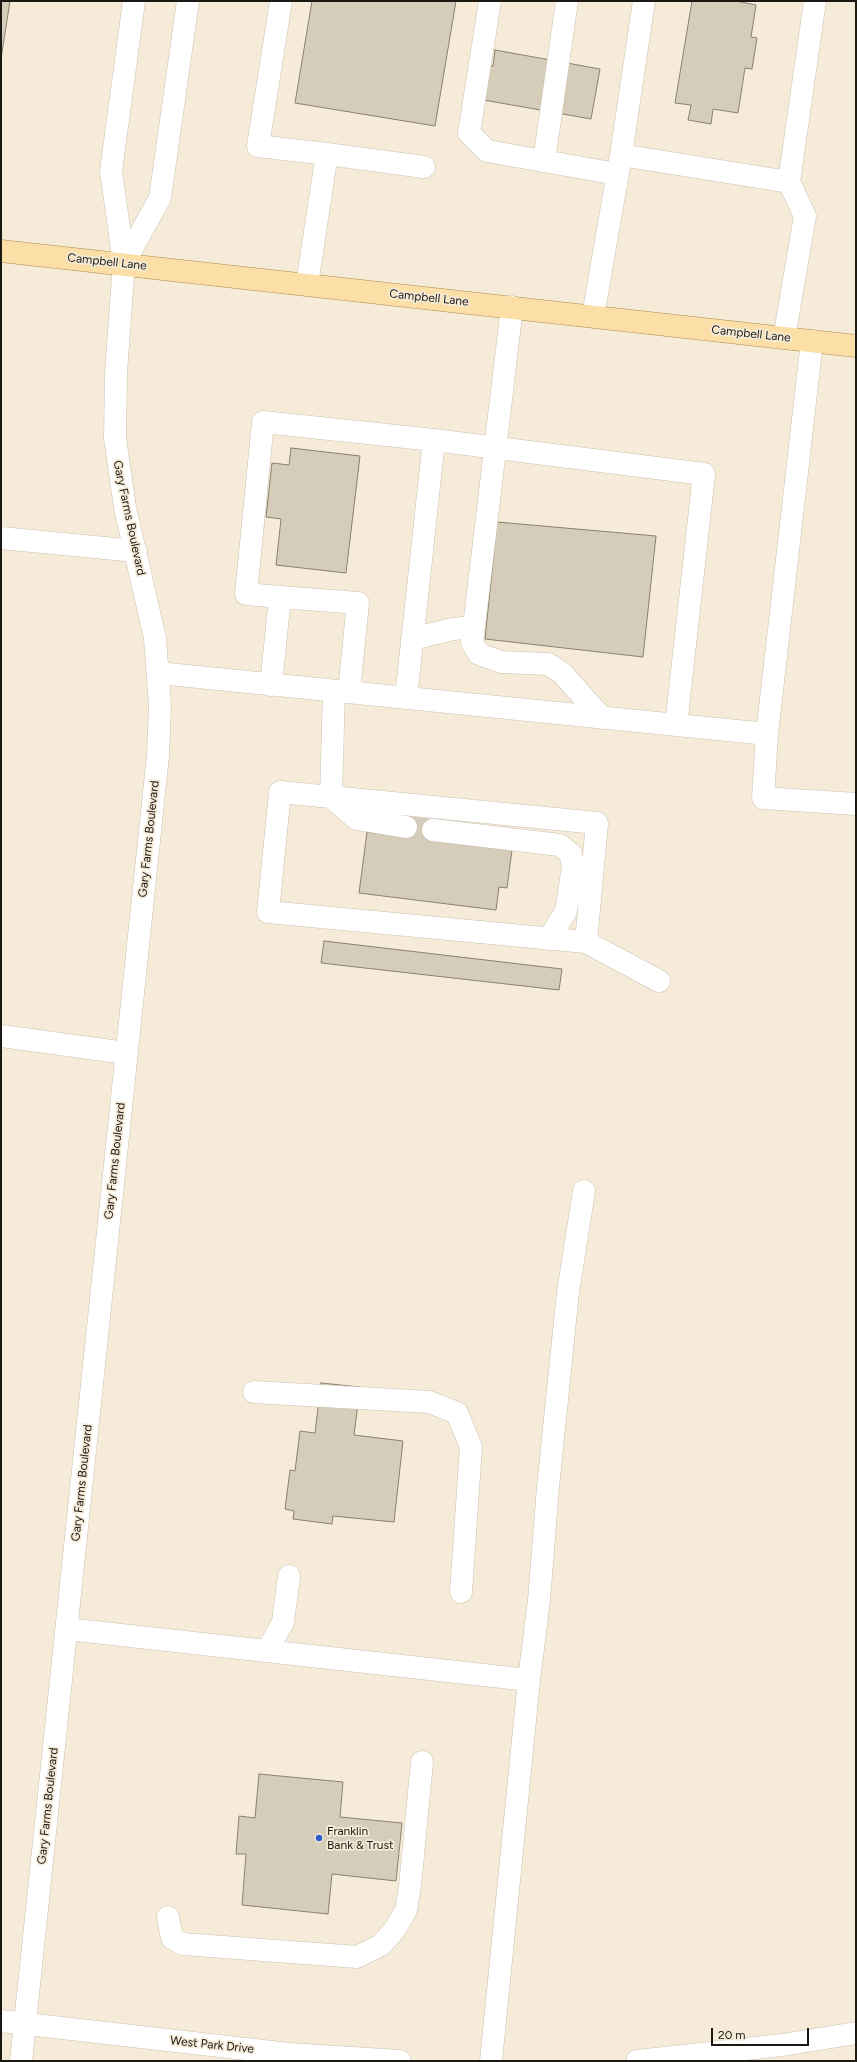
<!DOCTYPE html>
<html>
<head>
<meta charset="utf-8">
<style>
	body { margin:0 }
	#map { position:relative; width:857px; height:2062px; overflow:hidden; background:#f5ebd8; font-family:Figtree,sans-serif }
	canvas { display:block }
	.frame { position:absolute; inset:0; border:2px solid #1c1812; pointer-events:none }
	.scale { position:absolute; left:711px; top:2028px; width:98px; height:18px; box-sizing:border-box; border:2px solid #1c1812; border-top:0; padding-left:5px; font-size:12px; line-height:14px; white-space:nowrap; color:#1c1812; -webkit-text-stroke:3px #f5ebd8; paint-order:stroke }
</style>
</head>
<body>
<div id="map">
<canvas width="857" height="2062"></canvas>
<div class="frame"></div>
<div class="scale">20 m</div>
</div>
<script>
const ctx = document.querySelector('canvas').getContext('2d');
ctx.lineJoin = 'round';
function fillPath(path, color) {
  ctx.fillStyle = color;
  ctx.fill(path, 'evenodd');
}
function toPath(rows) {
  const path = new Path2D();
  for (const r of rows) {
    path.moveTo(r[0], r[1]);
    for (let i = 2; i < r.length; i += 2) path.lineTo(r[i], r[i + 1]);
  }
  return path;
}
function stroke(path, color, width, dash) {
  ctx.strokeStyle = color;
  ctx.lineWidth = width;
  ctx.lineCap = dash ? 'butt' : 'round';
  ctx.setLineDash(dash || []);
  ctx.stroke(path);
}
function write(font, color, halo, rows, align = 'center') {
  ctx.font = font + ' Figtree,sans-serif';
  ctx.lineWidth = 3.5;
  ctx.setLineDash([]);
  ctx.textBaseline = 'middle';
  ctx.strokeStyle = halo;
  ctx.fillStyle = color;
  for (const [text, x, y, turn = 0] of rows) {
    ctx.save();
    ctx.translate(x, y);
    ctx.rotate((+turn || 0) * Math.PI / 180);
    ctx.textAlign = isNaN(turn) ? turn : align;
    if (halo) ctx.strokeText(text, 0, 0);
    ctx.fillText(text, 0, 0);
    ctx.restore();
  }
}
const building = toPath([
	[1,1,10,1,1,59,1,1],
	[312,1,456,1,435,126,295,103,312,1],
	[692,1,736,1,756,5,751,37,757,38,752,69,745,68,738,113,713,109,711,124,688,120,691,105,675,103,692,1],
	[495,50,600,69,591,119,478,99,484,65,493,66,495,50],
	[291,448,360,456,346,573,276,565,281,519,266,517,272,463,289,465,291,448],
	[497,522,656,536,643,657,485,639,497,522],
	[367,832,512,850,507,888,499,887,496,910,359,893,367,832],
	[324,941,562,969,559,990,321,963,324,941],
	[321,1383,360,1387,354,1435,403,1441,394,1522,333,1516,332,1524,293,1519,294,1511,285,1509,290,1470,295,1471,300,1431,315,1433,321,1383],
	[259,1774,343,1782,340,1817,402,1823,396,1881,332,1874,328,1914,242,1905,246,1854,236,1854,239,1816,255,1818,259,1774]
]);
fillPath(building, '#d6ccba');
stroke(building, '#89806f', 1);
stroke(toPath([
	[406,827,433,830]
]), '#d4cbba', 22, [22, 11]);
const minor = toPath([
	[281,1,258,146,327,154,307,284],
	[490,1,469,133,487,151,617,174],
	[327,154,424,167],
	[621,155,644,1],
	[544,161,567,1],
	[789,182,815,1],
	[124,263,160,198,188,1],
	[512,307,472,643,479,654,501,662,548,664,562,673,602,718],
	[593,316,621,155,789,182,805,216,784,338],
	[812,341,767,734,763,798,856,804],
	[1,538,136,551],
	[280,597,358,603,349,692],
	[412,639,453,629,474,627],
	[158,673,767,734],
	[271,685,280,597,246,594,263,422,434,440],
	[334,691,331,797,357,819,406,827],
	[406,698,434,440,704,474,676,725],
	[433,830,560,845,571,854,573,867,566,911,549,939],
	[586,942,597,823,280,792,268,912,586,942,659,981],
	[1,1036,126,1053],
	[254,1392,429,1402,457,1413,471,1447,461,1592],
	[67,1629,529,1680],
	[267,1651,283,1622,289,1576],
	[168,1917,172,1938,183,1944,357,1957,381,1945,395,1929,406,1910,410,1886,422,1762],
	[1,2021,289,2054,400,2061],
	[21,2061,158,755,160,706,155,638,125,508,115,438,116,372,124,263,111,171,134,1],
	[491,2061,529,1680,539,1600,548,1487,568,1292,584,1191],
	[637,2061,782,2045,856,2033]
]);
const major = toPath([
	[1,251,856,346]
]);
stroke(minor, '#ccc2b0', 23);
stroke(major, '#ab8c4d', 23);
stroke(minor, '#fff', 22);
stroke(major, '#fbdfa7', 22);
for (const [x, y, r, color] of [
	[319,1838,4,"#2e5ecd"]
]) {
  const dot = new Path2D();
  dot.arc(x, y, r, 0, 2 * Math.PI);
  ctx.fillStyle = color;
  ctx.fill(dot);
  stroke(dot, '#f5ebd8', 1.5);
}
write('12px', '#1c1812', '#f5ebd8', [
	["Campbell Lane",107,262,6],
	["Campbell Lane",429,298,6],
	["Campbell Lane",751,334,6],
	["Gary Farms Boulevard",129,518,78],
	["Gary Farms Boulevard",149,839,-84],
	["Gary Farms Boulevard",115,1161,-84],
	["Gary Farms Boulevard",82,1483,-84],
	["Gary Farms Boulevard",48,1806,-84],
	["West Park Drive",212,2045,6]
]);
write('12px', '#1c1812', '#f5ebd8', [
	["Franklin",327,1831],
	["Bank & Trust",327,1845]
], 'left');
</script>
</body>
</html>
